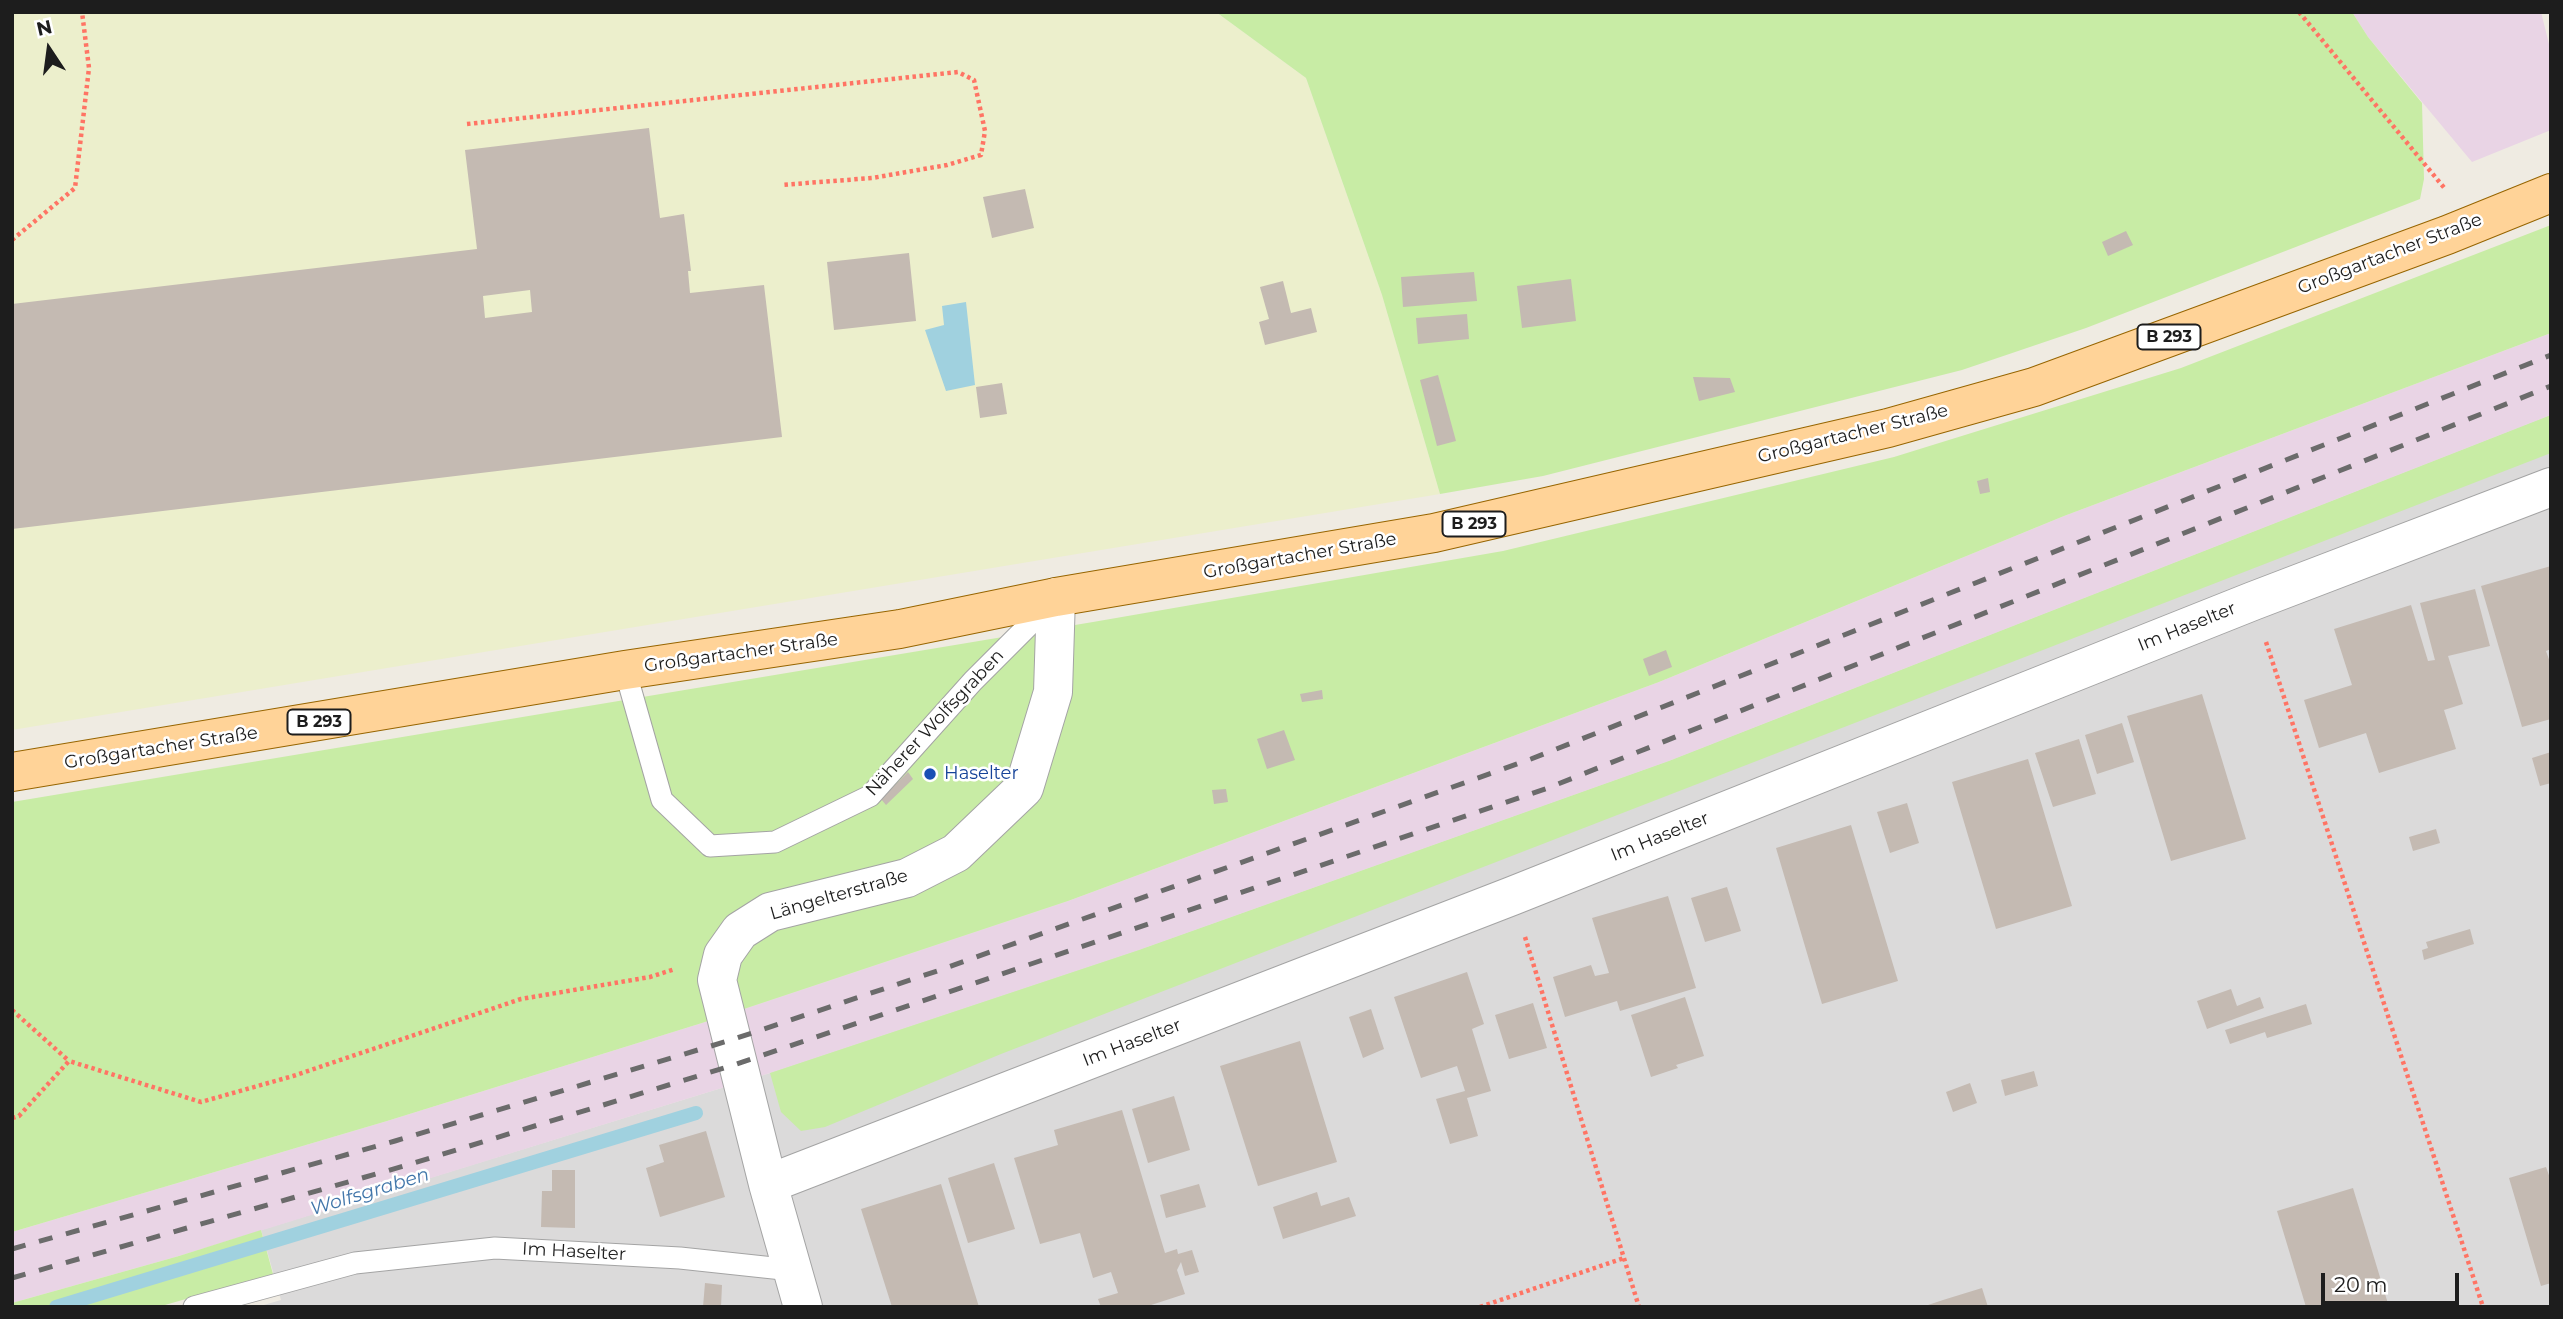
<!DOCTYPE html>
<html>
<head>
<meta charset="utf-8">
<style>
	body { margin:0 }
	#map { position:relative; width:2563px; height:1319px; overflow:hidden; background:#efebe2; font-family:Montserrat,sans-serif }
	canvas { display:block }
	.frame { position:absolute; inset:0; border:14px solid #1d1d1d; pointer-events:none }
	.north { position:absolute; left:14px; top:14px; width:70px; height:70px; -webkit-text-stroke:5px #fff; paint-order:stroke; rotate:347deg; font-size:19px; font-weight:700; line-height:28px; text-align:center; color:#1d1d1d }
	.north::after { content:''; display:block; margin:auto; width:24px; height:32px; background:#1d1d1d; clip-path:polygon(50% 0,100% 100%,50% 72%,0 100%) }
	.scale { position:absolute; left:2321px; top:1273px; width:138px; height:32px; box-sizing:border-box; border:4px solid #1d1d1d; border-top:0; padding-left:9px; font-size:21px; line-height:24px; white-space:nowrap; color:#1d1d1d; -webkit-text-stroke:5px #fff; paint-order:stroke }
</style>
</head>
<body>
<div id="map">
<canvas width="2563" height="1319"></canvas>
<div class="frame"></div>
<div class="north">N</div>
<div class="scale">20 m</div>
</div>
<script>
const ctx = document.querySelector('canvas').getContext('2d');
ctx.lineJoin = 'round';
function fillPath(path, color) {
  ctx.fillStyle = color;
  ctx.fill(path, 'evenodd');
}
function toPath(rows) {
  const path = new Path2D();
  for (const r of rows) {
    path.moveTo(r[0], r[1]);
    for (let i = 2; i < r.length; i += 2) path.lineTo(r[i], r[i + 1]);
  }
  return path;
}
function stroke(path, color, width, dash) {
  ctx.strokeStyle = color;
  ctx.lineWidth = width;
  ctx.lineCap = dash ? 'butt' : 'round';
  ctx.setLineDash(dash || []);
  ctx.stroke(path);
}
function write(font, color, halo, rows, align = 'center') {
  ctx.font = font + ' Montserrat,sans-serif';
  ctx.lineWidth = 5;
  ctx.setLineDash([]);
  ctx.textBaseline = 'middle';
  ctx.strokeStyle = halo;
  ctx.fillStyle = color;
  for (const [text, x, y, turn = 0] of rows) {
    ctx.save();
    ctx.translate(x, y);
    ctx.rotate((+turn || 0) * Math.PI / 180);
    ctx.textAlign = isNaN(turn) ? turn : align;
    if (halo) ctx.strokeText(text, 0, 0);
    ctx.fillText(text, 0, 0);
    ctx.restore();
  }
}
fillPath(toPath([
	[2551,415,2551,1307,257,1307,281,1300,261,1230,770,1073,1139,950,1669,761]
]), '#dbdada');
fillPath(toPath([
	[2352,12,2541,12,2551,52,2551,130,2472,162,2368,37],
	[2551,333,2551,415,1669,761,1139,950,770,1073,179,1256,12,1303,12,1232,387,1121,702,1023,1068,901,1659,682,2064,516]
]), '#e9d4e5');
fillPath(toPath([
	[12,12,1216,12,1306,78,1382,295,1440,494,12,730]
]), '#ecefcc');
fillPath(toPath([
	[1216,12,2352,12,2368,37,2422,103,2424,179,2420,199,2086,328,1962,370,1543,476,1440,494,1382,295,1306,78],
	[2551,225,2551,333,2064,516,1659,682,1068,901,702,1023,387,1121,12,1232,12,802,1093,622,1503,551,1894,457,2181,368],
	[2551,415,2551,453,1001,1054,825,1127,801,1131,781,1112,770,1073,1139,950,1669,761],
	[261,1230,273,1274,158,1307,12,1307,12,1303,179,1256]
]), '#c8eca5');
fillPath(toPath([
	[966,302,975,385,946,391,925,330,944,325,942,306]
]), '#a0d1df');
stroke(toPath([
	[56,1307,696,1113]
]), '#a0d1df', 14);
fillPath(toPath([
	[649,128,660,218,684,214,691,271,688,271,690,293,764,285,782,437,12,529,12,304,477,249,465,150],
	[530,290,532,312,485,318,483,296],
	[1025,189,1034,228,992,238,983,197],
	[2126,231,2133,245,2108,256,2102,242],
	[909,253,916,321,834,330,827,262],
	[1474,272,1477,301,1403,307,1401,277],
	[1571,279,1576,321,1522,328,1517,286],
	[1283,281,1291,313,1311,308,1317,332,1265,345,1259,322,1269,319,1260,287],
	[1467,314,1469,339,1418,344,1416,318],
	[1438,375,1456,441,1437,446,1420,380],
	[1693,377,1730,378,1735,392,1699,401],
	[1002,383,1007,414,980,418,976,387],
	[1988,478,1990,492,1980,494,1977,481],
	[2551,566,2551,649,2546,651,2551,665,2551,719,2522,727,2481,586],
	[2475,589,2490,646,2448,656,2463,704,2444,710,2456,749,2379,773,2366,733,2319,748,2304,700,2352,685,2334,629,2411,605,2428,661,2435,660,2420,603],
	[1666,650,1672,667,1649,676,1643,659],
	[1322,690,1323,699,1302,702,1300,694],
	[2202,694,2246,839,2171,861,2127,716],
	[2122,723,2134,762,2097,774,2085,735],
	[1284,730,1295,760,1267,769,1257,739],
	[2079,739,2096,794,2053,807,2035,753],
	[2551,752,2551,783,2540,786,2532,758],
	[2028,759,2072,906,1996,929,1952,782],
	[908,772,913,779,886,805,881,799],
	[1226,789,1228,802,1214,804,1212,790],
	[1907,803,1919,843,1890,853,1877,812],
	[1851,825,1898,981,1822,1004,1776,848],
	[2436,829,2440,843,2413,851,2409,837],
	[1727,887,1741,931,1705,942,1691,898],
	[1668,896,1696,988,1620,1011,1617,1001,1565,1017,1553,977,1591,965,1595,976,1609,973,1592,918],
	[2470,929,2474,944,2424,960,2422,950,2428,948,2426,942],
	[1467,972,1484,1024,1472,1029,1491,1091,1467,1098,1478,1136,1450,1144,1436,1099,1465,1091,1457,1066,1421,1078,1394,997],
	[2231,989,2237,1006,2260,997,2264,1008,2207,1029,2197,1001],
	[1685,997,1704,1056,1676,1065,1678,1068,1651,1077,1631,1015],
	[1533,1003,1547,1048,1509,1059,1495,1015],
	[2306,1004,2312,1024,2267,1038,2265,1032,2230,1044,2225,1030],
	[1371,1009,1384,1049,1363,1058,1349,1017],
	[1300,1041,1337,1162,1258,1186,1220,1066],
	[2034,1071,2038,1086,2005,1096,2001,1080],
	[1970,1083,1977,1103,1953,1112,1946,1092],
	[1174,1096,1190,1150,1148,1163,1132,1109],
	[1122,1110,1165,1253,1177,1249,1178,1254,1192,1250,1199,1272,1185,1276,1181,1262,1177,1270,1185,1294,1145,1307,1101,1307,1098,1299,1118,1293,1111,1272,1093,1278,1080,1233,1040,1244,1014,1158,1058,1145,1054,1130],
	[706,1131,725,1197,660,1217,646,1168,664,1162,659,1145],
	[994,1163,1015,1229,968,1243,948,1178],
	[2546,1167,2551,1181,2551,1283,2541,1286,2509,1178],
	[552,1170,575,1170,575,1228,541,1227,542,1191,552,1191],
	[941,1184,979,1307,892,1307,861,1209],
	[1199,1184,1206,1207,1166,1218,1160,1195],
	[2353,1188,2389,1307,2306,1307,2277,1211],
	[1317,1192,1321,1206,1349,1197,1356,1216,1283,1239,1273,1207],
	[705,1283,722,1285,721,1307,703,1307],
	[1982,1288,1988,1307,1922,1307,1943,1300]
]), '#c4bab2');
const lane = toPath([
	[625,670,662,800,710,846,775,842,870,796,973,681,1052,602],
	[194,1307,355,1263,495,1248,680,1258,792,1270]
]);
const street = toPath([
	[768,1184,1512,896,2253,601,2551,487],
	[803,1307,768,1184,717,980,723,955,740,931,770,912,907,878,956,853,1024,788,1053,692,1056,597]
]);
const primary = toPath([
	[12,772,625,670,900,629,1056,597,1434,533,1888,428,2034,387,2447,235,2551,193]
]);
stroke(lane, '#a4a4a4', 23);
stroke(street, '#a4a4a4', 40);
stroke(primary, '#976500', 40);
stroke(toPath([
	[2299,12,2446,190],
	[467,124,958,72,974,80,985,131,981,155,947,165,872,178,781,185],
	[12,240,75,188,89,68,82,12],
	[2266,642,2483,1307],
	[1525,937,1639,1307],
	[12,1010,69,1061],
	[12,1118,19,1116,69,1061,201,1102,293,1076,521,999,650,977,675,969],
	[1480,1307,1624,1258]
]), '#ff7464', 4.5, [3.5, 3.5]);
stroke(lane, '#fff', 21);
stroke(street, '#fff', 38);
stroke(primary, '#ffd398', 38);
stroke(toPath([
	[12,1249,395,1141,731,1040,937,971,1531,759,2551,355],
	[12,1278,404,1166,737,1064,1548,788,2551,386]
]), '#6b6b6b', 5, [14, 14]);
for (const [x, y, r, color] of [
	[930,774,7,"#1a4fb4"]
]) {
  const dot = new Path2D();
  dot.arc(x, y, r, 0, 2 * Math.PI);
  ctx.fillStyle = color;
  ctx.fill(dot);
  stroke(dot, '#fff', 2.5);
}
for (const [x, y, w] of [
	[2169,337,63],
	[1474,524,63],
	[319,722,63]
]) {
  const box = new Path2D();
  box.roundRect(x - w / 2, y - 12.5, w, 25, 5);
  ctx.fillStyle = '#fff';
  ctx.fill(box);
  stroke(box, '#1d1d1d', 2);
}
write('bold 16px', '#1d1d1d', null, [
	["B 293",2169,337],
	["B 293",1474,524],
	["B 293",319,722]
]);
write('18px', '#1d1d1d', '#fff', [
	["Großgartacher Straße",2390,254,-21],
	["Großgartacher Straße",1853,434,-14],
	["Großgartacher Straße",1300,556,-10],
	["Im Haselter",2187,627,-22],
	["Großgartacher Straße",741,653,-8],
	["Näherer Wolfsgraben",935,723,-47],
	["Großgartacher Straße",161,748,-9],
	["Im Haselter",1660,837,-22],
	["Längelterstraße",839,895,-16],
	["Im Haselter",1132,1043,-21],
	["Im Haselter",574,1252,3]
]);
write('18px', '#164399', '#fff', [
	["Haselter",944,774]
], 'left');
write('italic 19px', '#4276aa', '#fff', [
	["Wolfsgraben",370,1192,-17]
]);
</script>
</body>
</html>
